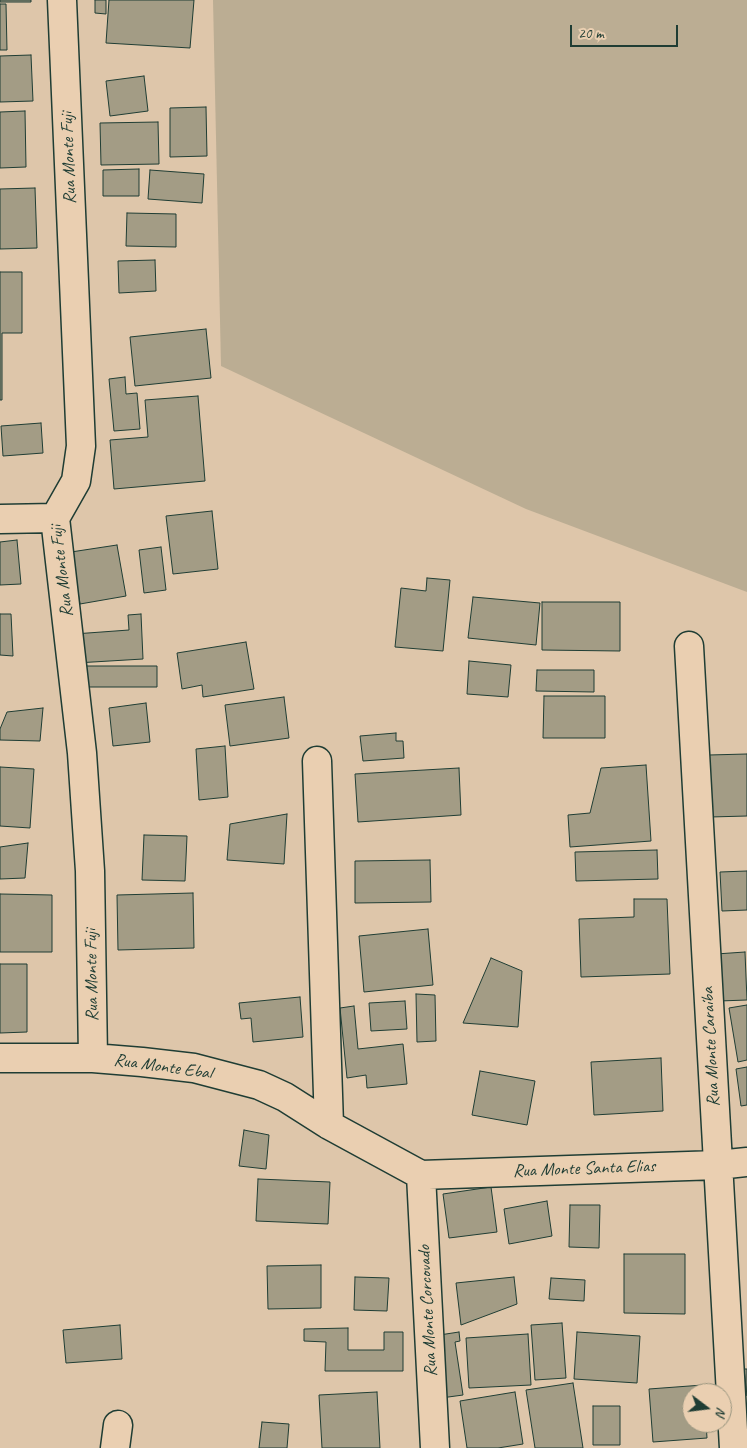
<!DOCTYPE html>
<html>
<head>
<meta charset="utf-8">
<style>
	body { margin:0 }
	#map { position:relative; width:747px; height:1448px; overflow:hidden; background:#dec6aa; font-family:Caveat,sans-serif }
	canvas { display:block }
	.north { position:absolute; left:682px; top:1383px; width:50px; height:50px; box-sizing:border-box; background:#eacfb1; border:1px solid #99957f; border-radius:50%; rotate:105deg; font-size:14px; font-weight:700; line-height:20px; text-align:center; color:#1f3d34 }
	.north::after { content:''; display:block; margin:auto; width:18px; height:22px; background:#1f3d34; clip-path:polygon(50% 0,100% 100%,50% 72%,0 100%) }
	.scale { position:absolute; left:570px; top:25px; width:108px; height:22px; box-sizing:border-box; border:2px solid #1f3d34; border-top:0; padding-left:6px; font-size:15px; line-height:18px; white-space:nowrap; color:#1f3d34; -webkit-text-stroke:4px #eacfb1; paint-order:stroke }
</style>
</head>
<body>
<div id="map">
<canvas width="747" height="1448"></canvas>
<div class="north">N</div>
<div class="scale">20 m</div>
</div>
<script>
const ctx = document.querySelector('canvas').getContext('2d');
ctx.lineJoin = 'round';
function fillPath(path, color) {
  ctx.fillStyle = color;
  ctx.fill(path, 'evenodd');
}
function toPath(rows) {
  const path = new Path2D();
  for (const r of rows) {
    path.moveTo(r[0], r[1]);
    for (let i = 2; i < r.length; i += 2) path.lineTo(r[i], r[i + 1]);
  }
  return path;
}
function stroke(path, color, width, dash) {
  ctx.strokeStyle = color;
  ctx.lineWidth = width;
  ctx.lineCap = dash ? 'butt' : 'round';
  ctx.setLineDash(dash || []);
  ctx.stroke(path);
}
function write(font, color, halo, rows, align = 'center') {
  ctx.font = font + ' Caveat,sans-serif';
  ctx.lineWidth = 4;
  ctx.setLineDash([]);
  ctx.textBaseline = 'middle';
  ctx.strokeStyle = halo;
  ctx.fillStyle = color;
  for (const [text, x, y, turn = 0] of rows) {
    ctx.save();
    ctx.translate(x, y);
    ctx.rotate((+turn || 0) * Math.PI / 180);
    ctx.textAlign = isNaN(turn) ? turn : align;
    if (halo) ctx.strokeText(text, 0, 0);
    ctx.fillText(text, 0, 0);
    ctx.restore();
  }
}
fillPath(toPath([
	[213,0,747,0,747,592,526,509,221,366]
]), '#bbad93');
const building = toPath([
	[0,0,31,0,31,2,0,2,0,0],
	[95,0,106,0,106,14,95,13,95,0],
	[109,0,194,0,190,48,106,43,109,0],
	[0,4,6,4,7,50,0,50,0,4],
	[31,55,33,101,0,102,0,56,31,55],
	[144,76,148,111,110,116,106,81,144,76],
	[206,107,207,156,170,157,170,108,206,107],
	[25,111,26,167,0,168,0,112,25,111],
	[158,122,159,164,101,165,100,123,158,122],
	[139,169,139,196,103,196,103,170,139,169],
	[150,170,204,174,202,203,148,199,150,170],
	[35,188,37,248,0,249,0,189,35,188],
	[127,213,176,214,176,247,126,246,127,213],
	[155,260,156,291,119,293,118,261,155,260],
	[0,272,22,272,22,333,2,333,2,400,0,400,0,272],
	[206,329,211,378,135,386,130,337,206,329],
	[125,377,126,394,137,393,140,429,114,431,109,379,125,377],
	[198,396,205,481,114,489,110,440,148,437,145,400,198,396],
	[41,423,43,453,3,456,1,426,41,423],
	[212,511,218,569,173,574,166,516,212,511],
	[17,540,21,584,0,585,0,542,17,540],
	[117,545,126,596,80,604,71,552,117,545],
	[161,547,166,590,144,593,139,550,161,547],
	[427,578,450,580,443,651,395,647,401,588,426,591,427,578],
	[473,597,540,603,536,645,468,638,473,597],
	[542,602,620,602,620,651,542,650,542,602],
	[0,614,11,614,13,656,0,655,0,614],
	[141,614,143,659,76,663,74,634,129,630,128,615,141,614],
	[246,642,254,689,203,697,202,685,182,689,177,653,246,642],
	[469,661,511,665,508,697,467,694,469,661],
	[82,666,157,666,157,687,83,687,82,666],
	[537,670,594,670,594,692,536,691,537,670],
	[544,696,605,696,605,738,543,738,544,696],
	[284,697,289,738,230,746,225,705,284,697],
	[146,703,150,742,113,746,109,708,146,703],
	[43,708,40,741,0,740,0,729,7,712,43,708],
	[396,733,396,741,403,741,404,758,363,761,360,736,396,733],
	[225,746,228,797,199,800,196,749,225,746],
	[747,754,747,816,710,817,709,755,747,754],
	[646,765,651,841,570,847,568,815,590,813,601,768,646,765],
	[0,767,34,769,30,828,0,826,0,767],
	[459,768,461,815,358,822,355,774,459,768],
	[287,814,284,864,227,860,230,824,287,814],
	[144,835,187,836,185,881,142,880,144,835],
	[28,843,25,878,0,879,0,847,28,843],
	[657,850,658,879,576,881,575,852,657,850],
	[430,860,431,902,355,903,355,861,430,860],
	[747,871,747,910,722,911,720,872,747,871],
	[193,893,194,948,118,950,117,895,193,893],
	[0,894,52,895,52,952,0,952,0,894],
	[634,899,667,899,670,974,581,977,579,919,634,917,634,899],
	[428,929,433,985,364,992,359,936,428,929],
	[745,952,747,1000,719,1001,716,954,745,952],
	[491,958,522,971,518,1027,463,1023,491,958],
	[0,964,27,964,27,1032,0,1033,0,964],
	[416,994,435,995,436,1041,417,1042,416,994],
	[300,997,303,1037,253,1042,251,1018,241,1019,239,1003,300,997],
	[405,1001,407,1029,371,1031,369,1003,405,1001],
	[747,1005,747,1060,738,1062,729,1008,747,1005],
	[354,1006,358,1049,403,1044,407,1084,367,1088,366,1075,347,1078,340,1008,354,1006],
	[661,1058,663,1111,594,1115,591,1062,661,1058],
	[747,1067,747,1105,741,1106,736,1069,747,1067],
	[480,1071,535,1081,527,1125,472,1115,480,1071],
	[244,1130,269,1135,266,1169,239,1166,244,1130],
	[258,1179,330,1182,328,1224,256,1221,258,1179],
	[491,1187,497,1232,449,1238,443,1194,491,1187],
	[547,1201,552,1236,509,1244,504,1209,547,1201],
	[570,1205,600,1205,599,1248,569,1247,570,1205],
	[624,1254,685,1254,685,1314,624,1313,624,1254],
	[321,1265,321,1308,268,1309,267,1266,321,1265],
	[355,1277,389,1278,387,1311,354,1310,355,1277],
	[514,1277,517,1304,461,1325,456,1283,514,1277],
	[551,1278,585,1280,584,1301,549,1299,551,1278],
	[562,1323,566,1378,535,1380,531,1325,562,1323],
	[120,1325,122,1359,66,1363,63,1330,120,1325],
	[348,1328,348,1350,384,1350,384,1332,403,1332,403,1371,325,1371,326,1342,304,1341,304,1329,348,1328],
	[459,1332,460,1341,455,1342,463,1395,441,1398,433,1336,459,1332],
	[577,1332,640,1336,637,1383,574,1379,577,1332],
	[528,1334,531,1385,469,1388,466,1338,528,1334],
	[744,1369,747,1369,747,1396,744,1369],
	[573,1383,583,1448,535,1448,526,1390,573,1383],
	[703,1385,704,1393,692,1393,692,1423,706,1423,707,1438,653,1442,649,1389,703,1385],
	[377,1392,380,1448,322,1448,319,1395,377,1392],
	[515,1392,523,1444,498,1448,467,1448,460,1401,515,1392],
	[593,1406,620,1406,620,1445,593,1445,593,1406],
	[262,1422,289,1424,287,1448,259,1448,262,1422]
]);
fillPath(building, '#a39c85');
stroke(building, '#1f3d34', 1);
const minor = toPath([
	[62,0,81,446,76,481,55,518,82,753,90,871,93,1058],
	[0,519,55,518],
	[689,646,734,1448],
	[317,761,329,1125],
	[0,1058,93,1058,142,1062,194,1068,259,1085,285,1097,329,1125,421,1175],
	[421,1175,718,1165,747,1162],
	[421,1175,435,1448],
	[115,1448,118,1425]
]);
stroke(minor, '#1f3d34', 31);
stroke(minor, '#eacfb1', 28);
write('18px', '#1f3d34', '#eacfb1', [
	["Rua Monte Fuji",69,158,-92],
	["Rua Monte Fuji",62,571,-97],
	["Rua Monte Fuji",92,975,-91],
	["Rua Monte Caraíba",711,1047,-93],
	["Rua Monte Ebal",163,1067,8],
	["Rua Monte Santa Elias",584,1169,-2],
	["Rua Monte Corcovado",428,1311,-93]
]);
</script>
</body>
</html>
